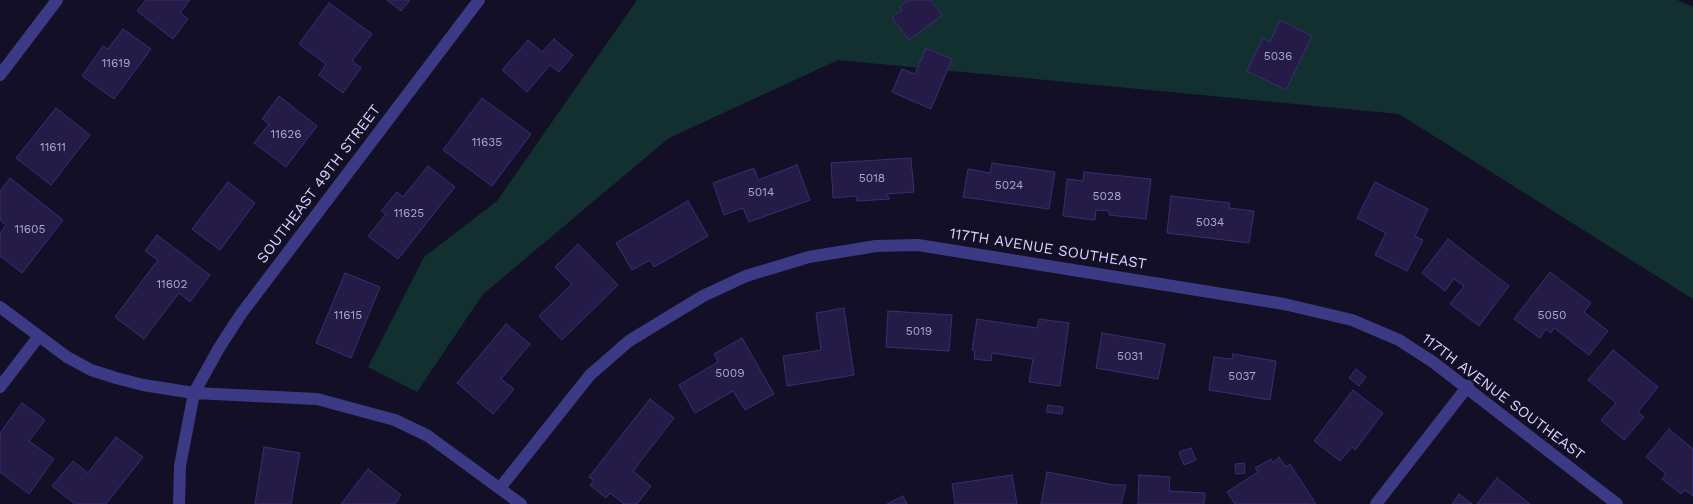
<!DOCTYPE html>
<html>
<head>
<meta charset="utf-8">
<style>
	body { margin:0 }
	canvas { display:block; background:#130f26 }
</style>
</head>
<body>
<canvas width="1693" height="504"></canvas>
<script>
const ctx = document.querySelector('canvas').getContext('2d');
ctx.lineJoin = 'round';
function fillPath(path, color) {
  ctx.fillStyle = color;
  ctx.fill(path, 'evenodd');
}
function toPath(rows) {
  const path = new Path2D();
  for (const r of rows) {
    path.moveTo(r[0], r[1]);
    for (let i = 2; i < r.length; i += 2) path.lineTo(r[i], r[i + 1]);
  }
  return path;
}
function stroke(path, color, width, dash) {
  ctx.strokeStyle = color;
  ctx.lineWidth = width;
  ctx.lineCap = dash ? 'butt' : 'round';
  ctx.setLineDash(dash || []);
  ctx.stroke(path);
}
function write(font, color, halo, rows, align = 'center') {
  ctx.font = font + ' "Work Sans",sans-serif';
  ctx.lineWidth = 4.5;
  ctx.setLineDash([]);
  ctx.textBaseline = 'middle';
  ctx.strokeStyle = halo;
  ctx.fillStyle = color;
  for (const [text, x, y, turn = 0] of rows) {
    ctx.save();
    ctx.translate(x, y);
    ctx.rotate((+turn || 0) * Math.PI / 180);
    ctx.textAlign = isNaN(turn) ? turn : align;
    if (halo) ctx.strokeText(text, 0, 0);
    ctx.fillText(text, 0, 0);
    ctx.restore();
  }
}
fillPath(toPath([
	[637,0,1677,0,1693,7,1693,299,1399,114,838,60,669,138,483,294,417,392,368,367,424,257,497,201]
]), '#12302f');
const building = toPath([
	[146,0,190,0,180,13,188,19,173,39,137,11,146,0],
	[387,0,410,0,401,11,387,0],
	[908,0,931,0,942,15,909,40,892,18,902,10,900,7,908,0],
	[329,3,372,34,352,61,361,68,343,93,319,75,326,64,299,44,329,3],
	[1280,20,1312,36,1286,90,1247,71,1263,38,1270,42,1280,20],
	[123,29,151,49,114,99,82,76,103,46,108,49,123,29],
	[554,39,573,55,559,72,550,65,527,92,502,70,528,40,542,52,554,39],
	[926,48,952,59,931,109,892,92,902,69,915,74,926,48],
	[279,96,317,126,286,167,254,143,269,124,262,119,279,96],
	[482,98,531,134,492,186,443,150,482,98],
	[56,108,90,135,51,185,16,158,56,108],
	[911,158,914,192,886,194,890,199,857,201,857,196,833,198,831,163,911,158],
	[992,163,1055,172,1049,209,963,197,968,169,990,173,992,163],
	[797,165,810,200,749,222,743,208,724,215,713,183,754,168,758,180,797,165],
	[428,166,455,187,398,259,368,236,386,214,381,211,397,192,403,197,428,166],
	[1084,172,1151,179,1146,219,1109,215,1109,211,1096,210,1095,220,1063,216,1067,179,1083,181,1084,172],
	[10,178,63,220,22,273,0,256,0,233,6,225,0,220,0,191,10,178],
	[228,182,255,203,220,250,192,229,228,182],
	[1375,182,1428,209,1415,236,1423,240,1407,271,1375,255,1386,233,1357,218,1375,182],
	[1171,196,1230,203,1229,208,1254,211,1249,243,1167,233,1171,196],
	[688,201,708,236,654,267,650,260,632,270,616,243,688,201],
	[157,235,210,275,190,302,179,293,144,339,115,317,158,260,145,251,157,235],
	[1448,239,1509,286,1479,326,1450,304,1464,286,1454,279,1445,291,1422,273,1448,239],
	[578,244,618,285,562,340,539,316,572,284,555,267,578,244],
	[1550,272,1591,303,1584,312,1608,331,1589,355,1554,328,1551,333,1546,329,1540,338,1514,319,1550,272],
	[345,273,380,287,351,358,316,343,345,273],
	[844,308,854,375,787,386,783,356,821,350,816,313,844,308],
	[888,311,952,315,949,351,886,347,888,311],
	[977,319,1037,328,1039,319,1069,323,1060,386,1029,382,1033,359,992,353,991,361,974,359,975,351,972,350,977,319],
	[506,324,530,344,501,379,514,389,493,414,457,383,506,324],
	[1102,333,1165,344,1158,379,1096,368,1102,333],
	[742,338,774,394,745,410,733,391,695,413,679,385,718,362,714,354,742,338],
	[1613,350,1658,387,1638,412,1644,417,1624,440,1601,420,1616,403,1588,380,1613,350],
	[1233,354,1276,361,1270,400,1209,390,1214,357,1232,359,1233,354],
	[1356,369,1366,377,1359,386,1349,378,1356,369],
	[1353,390,1383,413,1355,450,1352,447,1340,461,1314,441,1353,390],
	[650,399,674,418,633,471,651,486,637,504,624,504,610,493,606,498,590,485,594,480,589,477,650,399],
	[22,403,45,420,29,441,54,459,29,494,0,472,0,433,22,403],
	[1048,405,1063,407,1062,414,1046,412,1048,405],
	[1669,429,1693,449,1693,496,1685,490,1681,494,1662,479,1666,474,1646,457,1669,429],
	[116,437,143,457,106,504,75,504,52,486,73,461,88,473,116,437],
	[264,447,300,453,291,504,255,504,264,447],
	[1191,448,1196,460,1184,465,1179,452,1191,448],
	[1279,457,1286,467,1290,464,1316,504,1235,504,1227,492,1258,472,1255,468,1271,459,1273,463,1279,457],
	[1244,463,1245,473,1236,474,1235,464,1244,463],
	[368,469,401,495,395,504,341,504,368,469],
	[1047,472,1114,485,1126,485,1121,504,1041,504,1047,472],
	[1012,475,1017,504,955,504,952,484,1012,475],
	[1139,475,1170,477,1169,491,1205,493,1204,504,1138,504,1139,475],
	[1497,478,1530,504,1477,504,1497,478],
	[1459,494,1472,504,1452,504,1459,494],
	[903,496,907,504,887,504,903,496]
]);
fillPath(building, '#241b47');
stroke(building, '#3b2d73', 1);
stroke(toPath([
	[0,75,57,0],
	[0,307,67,357,91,370,116,378,143,385,194,393,317,399,395,420,428,436,521,504],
	[0,387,39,336],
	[500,488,590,375,629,341,703,296,746,276,809,257,876,246,918,245,1284,304,1352,320,1399,340,1433,362,1617,504],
	[179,504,180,466,194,393,219,348,241,314,479,0],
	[1376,504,1468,386]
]), '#3d3a85', 12);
write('12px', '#aca6d1', null, [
	["5036",1278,56],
	["11619",116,63],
	["11626",286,134],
	["11635",487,142],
	["11611",53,147],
	["5018",872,178],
	["5024",1009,185],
	["5014",761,192],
	["5028",1107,196],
	["11625",409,213],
	["5034",1210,222],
	["11605",30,229],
	["11602",172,284],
	["11615",348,315],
	["5050",1552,315],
	["5019",919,331],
	["5031",1130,356],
	["5009",730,373],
	["5037",1242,376]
]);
write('15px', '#d9d4ff', '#130f26', [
	["SOUTHEAST 49TH STREET",319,184,-53],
	["117TH AVENUE SOUTHEAST",1048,249,9],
	["117TH AVENUE SOUTHEAST",1503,397,37]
]);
</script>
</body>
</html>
